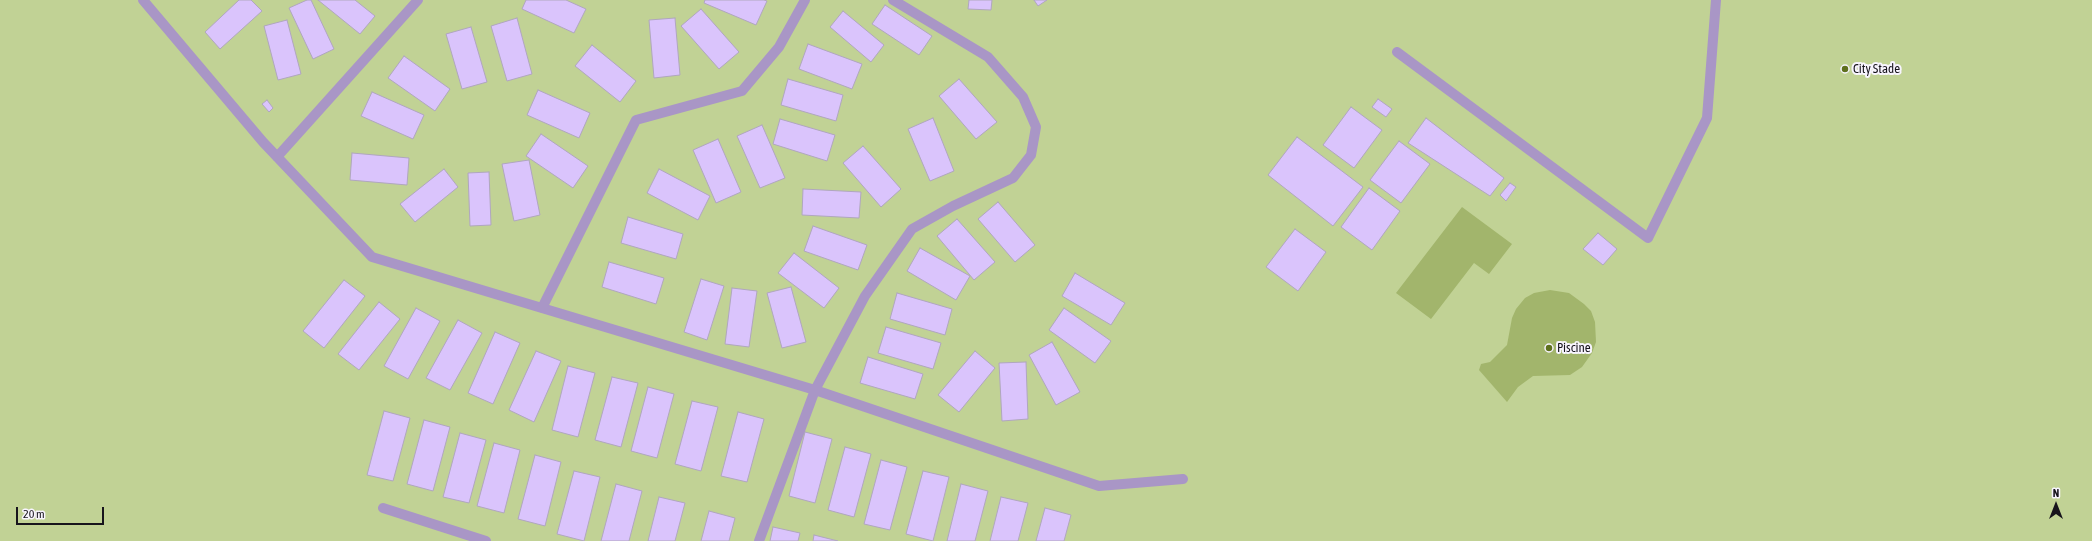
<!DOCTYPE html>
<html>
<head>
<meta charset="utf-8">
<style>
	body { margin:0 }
	#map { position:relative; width:2092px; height:541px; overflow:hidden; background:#f8f5fe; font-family:"Asap Condensed",sans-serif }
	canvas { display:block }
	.north { position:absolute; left:2036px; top:485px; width:40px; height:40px; -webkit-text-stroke:3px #f8f5fe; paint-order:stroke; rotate:0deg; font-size:11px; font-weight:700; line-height:16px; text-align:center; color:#17141c }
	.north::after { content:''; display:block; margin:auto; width:14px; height:18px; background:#17141c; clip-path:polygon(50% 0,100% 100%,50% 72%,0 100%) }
	.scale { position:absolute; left:16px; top:507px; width:88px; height:18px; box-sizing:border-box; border:2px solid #17141c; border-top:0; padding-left:5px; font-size:12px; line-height:14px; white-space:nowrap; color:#17141c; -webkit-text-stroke:3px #f8f5fe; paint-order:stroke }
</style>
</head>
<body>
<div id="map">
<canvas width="2092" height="541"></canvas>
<div class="north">N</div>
<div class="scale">20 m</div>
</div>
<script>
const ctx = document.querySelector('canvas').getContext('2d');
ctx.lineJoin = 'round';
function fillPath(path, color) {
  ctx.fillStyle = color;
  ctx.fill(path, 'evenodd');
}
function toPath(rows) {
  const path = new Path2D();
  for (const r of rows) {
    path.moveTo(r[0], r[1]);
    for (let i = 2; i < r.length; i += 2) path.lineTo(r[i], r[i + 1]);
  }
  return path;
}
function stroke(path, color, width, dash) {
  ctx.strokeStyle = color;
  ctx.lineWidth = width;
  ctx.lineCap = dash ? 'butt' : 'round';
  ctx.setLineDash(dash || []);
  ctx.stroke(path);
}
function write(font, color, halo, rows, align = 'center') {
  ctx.font = font + ' "Asap Condensed",sans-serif';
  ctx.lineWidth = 4;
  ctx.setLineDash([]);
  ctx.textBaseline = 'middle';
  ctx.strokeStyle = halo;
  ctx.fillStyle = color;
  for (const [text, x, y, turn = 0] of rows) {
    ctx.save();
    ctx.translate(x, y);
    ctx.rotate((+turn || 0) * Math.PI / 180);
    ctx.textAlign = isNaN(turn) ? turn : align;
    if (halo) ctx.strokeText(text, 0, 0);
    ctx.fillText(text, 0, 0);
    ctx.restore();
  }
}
fillPath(toPath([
	[0,0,2092,0,2092,541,0,541]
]), '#c1d295');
fillPath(toPath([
	[1462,207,1512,244,1489,274,1474,263,1431,319,1396,293],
	[1550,290,1569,293,1584,304,1591,311,1595,322,1596,342,1592,353,1582,367,1570,375,1533,376,1518,387,1507,402,1479,370,1481,364,1490,362,1507,345,1512,318,1516,309,1525,298,1534,293]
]), '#a2b56c');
const building = toPath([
	[239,0,251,0,262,11,220,49,205,32,239,0],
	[307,0,311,0,334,49,313,59,289,8,307,0],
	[318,0,355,0,375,16,360,34,318,0],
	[526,0,566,0,586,9,574,33,522,9,526,0],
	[705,0,764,0,767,1,756,25,704,3,705,0],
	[969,0,992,0,991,10,968,9,969,0],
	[1034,0,1047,0,1038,6,1034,0],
	[885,5,932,36,919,55,872,24,885,5],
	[701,9,739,52,719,69,681,26,701,9],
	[843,11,884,45,871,62,830,27,843,11],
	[517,18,532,74,507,81,491,26,517,18],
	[675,18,680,75,654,78,649,20,675,18],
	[287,20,301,74,278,80,264,26,287,20],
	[471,27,487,82,462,89,446,34,471,27],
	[808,44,862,64,852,89,799,69,808,44],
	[592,45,636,81,620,102,575,66,592,45],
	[404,56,450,89,435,111,388,78,404,56],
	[788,79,843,95,836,121,781,105,788,79],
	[959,79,997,122,976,139,939,96,959,79],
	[538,90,590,113,579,138,527,115,538,90],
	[372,92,424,115,413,139,361,116,372,92],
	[1378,99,1392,109,1386,117,1372,107,1378,99],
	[267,100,273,108,269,112,262,104,267,100],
	[1351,107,1382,130,1354,168,1323,145,1351,107],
	[933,118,954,171,930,181,908,129,933,118],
	[1426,118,1504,178,1490,196,1408,143,1426,118],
	[780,119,835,135,827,161,773,144,780,119],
	[762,125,785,178,760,188,737,136,762,125],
	[541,134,588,166,573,188,526,156,541,134],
	[1297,137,1363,187,1333,226,1268,175,1297,137],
	[718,139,741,192,716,203,693,150,718,139],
	[1399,141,1430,164,1401,203,1370,180,1399,141],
	[863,146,901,189,881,207,843,163,863,146],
	[352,153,409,158,407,185,350,180,352,153],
	[529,160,540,215,514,221,502,164,529,160],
	[444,169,458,187,415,222,400,204,444,169],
	[659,169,710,196,698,220,647,193,659,169],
	[489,172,491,225,470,226,468,173,489,172],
	[1510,183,1516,187,1506,201,1500,195,1510,183],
	[1369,188,1400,211,1372,250,1341,227,1369,188],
	[803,189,861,192,859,218,802,215,803,189],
	[998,202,1035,245,1015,262,978,219,998,202],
	[628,217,683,234,676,259,621,243,628,217],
	[957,219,995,262,974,280,937,236,957,219],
	[813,226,867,245,858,270,804,251,813,226],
	[1295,229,1326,252,1298,291,1266,267,1295,229],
	[1598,233,1617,249,1603,265,1583,249,1598,233],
	[920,248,970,276,956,300,907,271,920,248],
	[794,253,839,288,824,308,778,273,794,253],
	[609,262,664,278,656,304,602,287,609,262],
	[1075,273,1125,303,1111,325,1062,296,1075,273],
	[701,279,724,286,707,340,684,332,701,279],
	[344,280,365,296,324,348,303,331,344,280],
	[791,287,806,342,782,348,767,293,791,287],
	[732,288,757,291,749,347,725,344,732,288],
	[897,293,952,309,945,335,890,319,897,293],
	[379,302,400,319,359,370,338,354,379,302],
	[416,308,440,321,408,379,384,366,416,308],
	[1064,308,1111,341,1095,363,1049,330,1064,308],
	[458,320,482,333,450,390,426,378,458,320],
	[886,327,941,343,933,369,878,353,886,327],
	[495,332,520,343,493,404,468,393,495,332],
	[1052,342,1080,392,1056,405,1029,355,1052,342],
	[536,351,561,361,534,422,509,410,536,351],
	[975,351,995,368,959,412,938,395,975,351],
	[868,357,923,374,915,399,860,383,868,357],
	[1026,362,1028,419,1002,421,999,363,1026,362],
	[568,366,595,373,578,437,552,430,568,366],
	[612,377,638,383,621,447,595,440,612,377],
	[648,387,674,394,657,458,631,451,648,387],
	[692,401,718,407,701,471,675,464,692,401],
	[384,411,410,418,393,481,367,475,384,411],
	[738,412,764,419,747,482,721,476,738,412],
	[424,420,450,427,433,491,407,484,424,420],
	[805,432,832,439,815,503,789,496,805,432],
	[460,433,486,440,469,503,443,497,460,433],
	[494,443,520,450,504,513,477,506,494,443],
	[845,447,871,454,854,517,828,510,845,447],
	[535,455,561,462,545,526,518,519,535,455],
	[881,460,907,467,890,530,864,524,881,460],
	[574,471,600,477,584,541,557,534,574,471],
	[923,471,949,477,933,541,906,534,923,471],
	[616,484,642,491,629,541,601,541,616,484],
	[961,484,988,491,975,541,947,541,961,484],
	[659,497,685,503,675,541,648,541,659,497],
	[1001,497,1028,503,1018,541,990,541,1001,497],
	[1045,508,1071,515,1064,541,1036,541,1045,508],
	[709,511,735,518,729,541,701,541,709,511],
	[773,527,800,533,798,541,770,541,773,527],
	[814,535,838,541,813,541,814,535]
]);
fillPath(building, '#dac4fc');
stroke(building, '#b0a7be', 1);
stroke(toPath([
	[143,0,263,142,372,257,815,390,759,541],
	[893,0,988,57,1023,97,1036,127,1031,155,1013,178,953,206,912,229,865,296,815,390,1099,486,1183,479],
	[1397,52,1648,238,1707,118,1716,0],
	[277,157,418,0],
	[542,308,636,120,742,91,779,47,805,0],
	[383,508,486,541]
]), '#a996c6', 10);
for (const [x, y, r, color] of [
	[1845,69,4,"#5e701e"],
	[1549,348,4,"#5e701e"]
]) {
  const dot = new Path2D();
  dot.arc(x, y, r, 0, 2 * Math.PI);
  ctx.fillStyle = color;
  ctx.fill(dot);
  stroke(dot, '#f8f5fe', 1.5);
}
write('13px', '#17141c', '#f8f5fe', [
	["City Stade",1853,69],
	["Piscine",1557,348]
], 'left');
</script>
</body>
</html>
